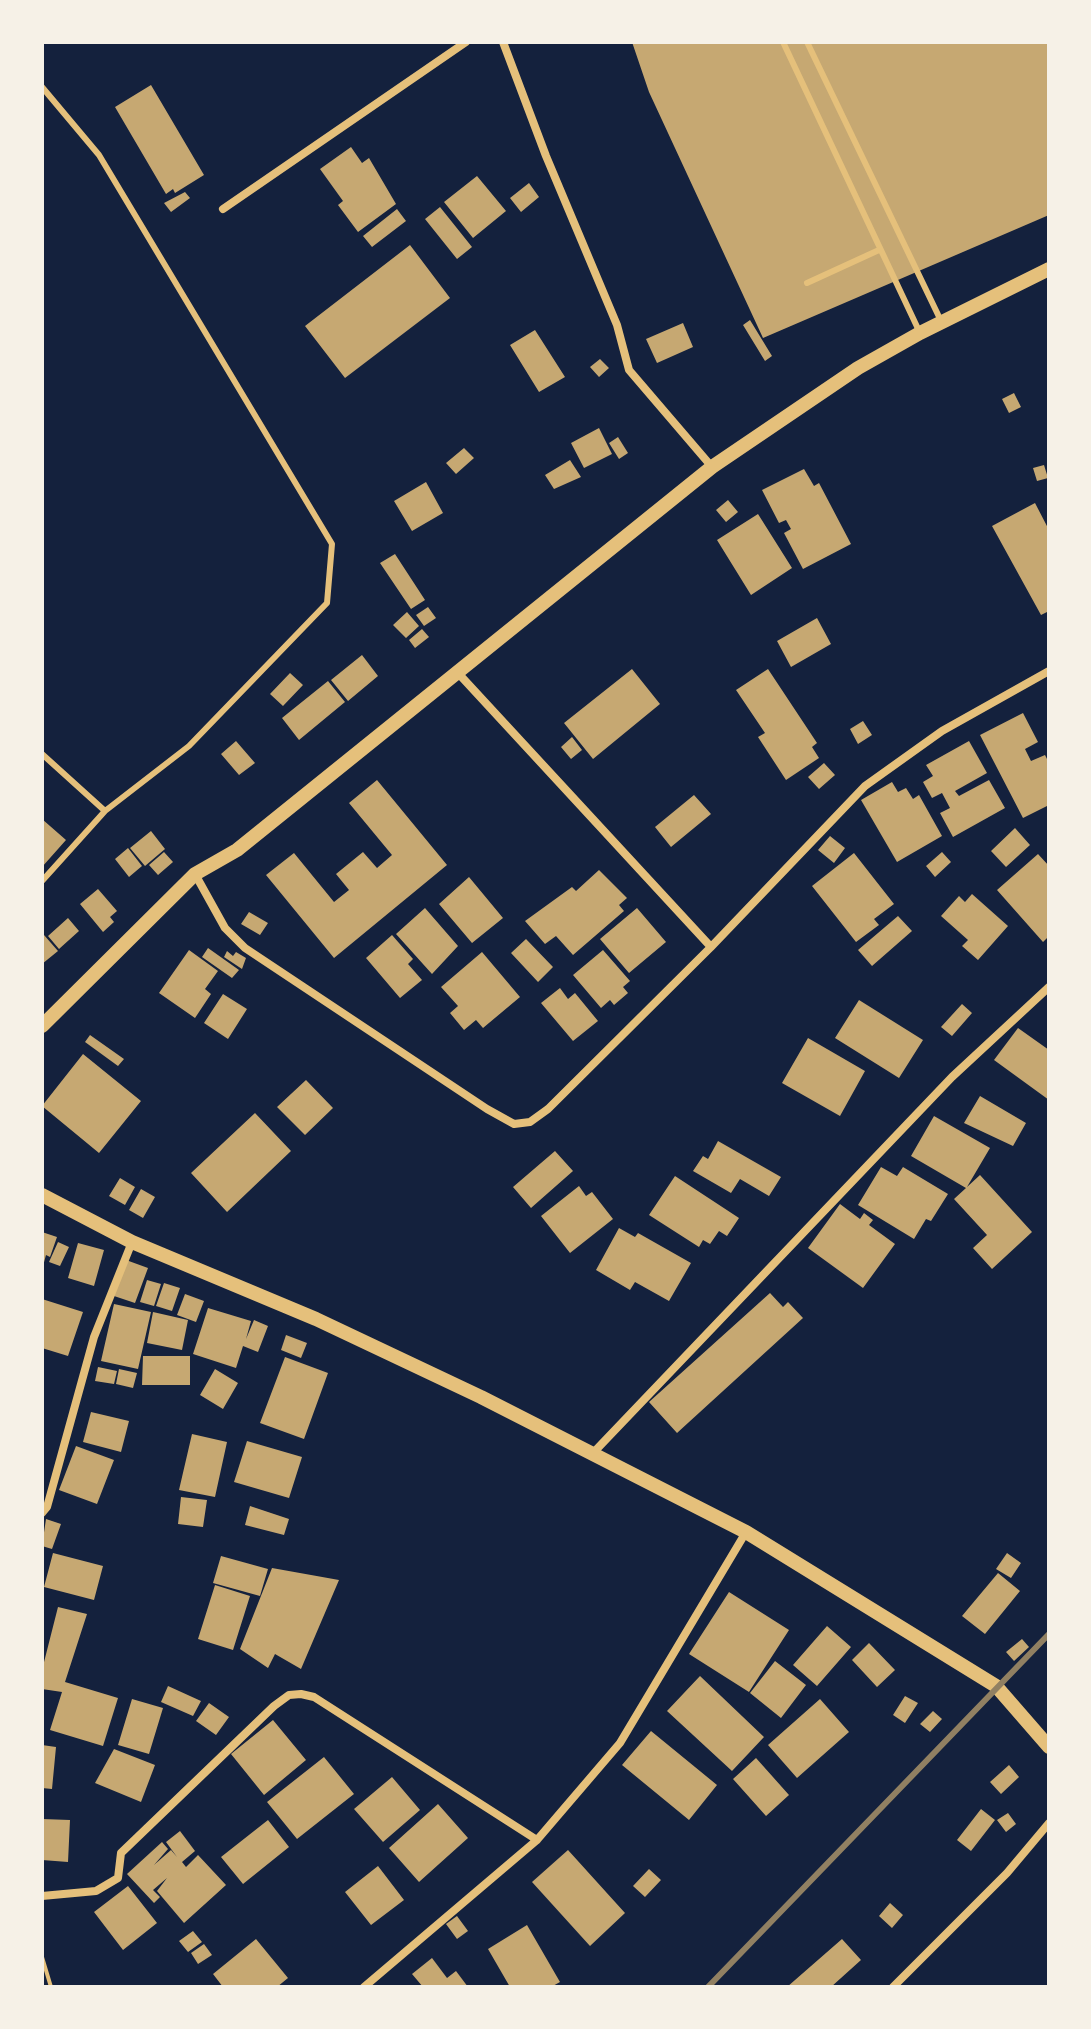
<!DOCTYPE html>
<html>
<head>
<meta charset="utf-8">
<style>
	body { margin:0 }
	#map { position:relative; width:1091px; height:2029px; overflow:hidden; background:#14213d; font-family:"Work Sans",sans-serif }
	canvas { display:block }
	.frame { position:absolute; inset:0; border:44px solid #f6f1e7; pointer-events:none }
</style>
</head>
<body>
<div id="map">
<canvas width="1091" height="2029"></canvas>
<div class="frame"></div>
</div>
<script>
const ctx = document.querySelector('canvas').getContext('2d');
ctx.lineJoin = 'round';
function fillPath(path, color) {
  ctx.fillStyle = color;
  ctx.fill(path, 'evenodd');
}
function toPath(rows) {
  const path = new Path2D();
  for (const r of rows) {
    path.moveTo(r[0], r[1]);
    for (let i = 2; i < r.length; i += 2) path.lineTo(r[i], r[i + 1]);
  }
  return path;
}
function stroke(path, color, width, dash) {
  ctx.strokeStyle = color;
  ctx.lineWidth = width;
  ctx.lineCap = dash ? 'butt' : 'round';
  ctx.setLineDash(dash || []);
  ctx.stroke(path);
}
fillPath(toPath([
	[632,42,1049,42,1049,215,763,338,649,92],
	[151,85,204,175,175,193,173,189,166,194,115,107],
	[351,147,362,163,369,158,396,204,358,232,338,205,343,201,320,169],
	[477,176,506,211,473,238,444,202],
	[529,183,539,197,521,212,510,198],
	[185,192,190,198,171,212,164,203],
	[440,207,472,247,457,259,425,219],
	[397,209,406,221,372,247,363,236],
	[410,245,450,298,345,378,305,326],
	[750,320,772,356,765,361,743,325],
	[683,323,693,347,657,363,646,339],
	[535,330,565,377,539,392,510,345],
	[600,359,609,368,599,377,590,367],
	[1014,393,1021,407,1009,413,1002,399],
	[599,428,612,454,584,468,571,443],
	[618,437,628,453,619,459,609,443],
	[464,448,474,458,456,474,446,463],
	[570,460,581,477,554,489,545,475],
	[1044,465,1048,478,1037,481,1033,468],
	[804,469,814,486,819,483,851,544,803,569,784,533,791,529,786,520,779,523,762,490],
	[426,482,443,513,412,531,394,501],
	[728,500,738,512,726,522,716,510],
	[1035,503,1049,530,1049,611,1041,615,992,526],
	[758,514,792,568,751,595,717,540],
	[395,554,425,600,411,609,380,563],
	[428,607,436,618,424,626,416,615],
	[407,612,419,626,406,638,393,625],
	[817,618,831,644,791,667,777,641],
	[422,629,429,637,415,648,409,640],
	[362,655,378,676,348,701,331,680],
	[632,669,660,704,593,759,564,723],
	[768,669,817,743,812,747,819,758,786,780,758,737,765,733,736,690],
	[290,673,303,685,283,706,270,694],
	[328,681,345,702,299,740,282,718],
	[1023,713,1038,742,1025,749,1031,761,1045,755,1049,763,1049,805,1023,818,980,735],
	[863,721,872,735,858,744,850,729],
	[572,737,582,750,571,759,561,747],
	[236,741,255,763,239,775,221,754],
	[969,741,987,773,955,791,959,796,989,780,1005,808,953,837,940,813,950,808,942,793,932,798,923,782,933,776,926,765],
	[824,763,835,775,819,789,808,777],
	[377,780,447,865,334,958,266,875,294,853,334,902,349,890,336,874,363,852,377,868,392,855,349,803],
	[892,782,898,792,906,788,913,799,919,795,942,836,897,862,861,800],
	[694,795,711,814,671,847,655,827],
	[42,819,66,840,42,867],
	[1015,828,1030,845,1006,867,991,851],
	[151,831,165,849,145,866,130,848],
	[830,836,845,848,834,863,818,850],
	[128,848,142,866,129,877,115,859],
	[164,852,173,862,158,875,149,865],
	[942,852,951,862,935,877,926,866],
	[854,853,894,904,874,919,879,925,856,942,812,886],
	[1038,854,1049,866,1049,936,1043,942,997,890],
	[599,870,627,898,619,905,624,911,573,955,556,936,545,944,525,921,572,887,576,891],
	[469,877,503,918,472,943,439,904],
	[98,889,117,911,110,917,114,922,103,932,80,904],
	[972,894,1008,926,978,960,962,946,968,940,941,916,959,896,965,902],
	[425,908,458,946,432,974,396,934],
	[637,908,666,942,629,973,600,939],
	[249,912,268,923,260,935,241,924],
	[898,916,912,931,872,966,858,950],
	[68,918,79,931,59,949,48,936],
	[44,935,58,951,42,964,42,937],
	[392,935,413,959,408,964,422,980,400,998,366,958],
	[526,939,553,967,538,982,511,953],
	[208,948,239,970,232,978,202,957],
	[189,950,218,971,205,989,211,994,195,1018,159,993],
	[603,950,630,981,623,987,628,993,614,1005,610,1000,601,1008,573,975],
	[227,951,233,956,236,952,246,958,242,969,224,957],
	[482,952,520,997,483,1028,476,1020,464,1030,450,1013,458,1006,441,987],
	[560,988,568,999,575,993,598,1021,573,1041,541,1003],
	[223,994,247,1009,228,1039,204,1023],
	[859,1000,923,1040,899,1078,835,1038],
	[962,1004,972,1013,952,1036,941,1027],
	[1018,1028,1049,1050,1049,1100,994,1060],
	[90,1035,124,1059,118,1066,85,1042],
	[808,1038,865,1071,840,1116,782,1083],
	[83,1054,141,1101,99,1153,42,1106],
	[306,1080,333,1108,305,1135,277,1107],
	[980,1096,1026,1123,1013,1146,964,1123],
	[255,1113,291,1151,227,1212,191,1173],
	[934,1116,990,1148,967,1187,980,1175,1032,1232,992,1269,973,1248,987,1235,954,1199,966,1188,911,1156],
	[718,1141,781,1177,769,1196,740,1179,731,1193,693,1171,703,1156,708,1159],
	[555,1151,573,1171,531,1208,513,1187],
	[881,1167,897,1176,903,1167,948,1194,931,1221,926,1219,914,1239,858,1205],
	[675,1176,739,1218,727,1236,719,1231,710,1244,703,1240,699,1247,649,1215],
	[120,1178,135,1187,125,1205,109,1196],
	[579,1186,586,1196,592,1192,613,1219,570,1253,541,1216],
	[141,1189,155,1197,143,1218,129,1210],
	[840,1204,860,1219,864,1213,873,1220,869,1225,895,1244,863,1288,808,1248],
	[619,1228,635,1237,638,1233,691,1263,669,1301,635,1282,630,1290,596,1270],
	[42,1232,57,1237,50,1257,46,1255,43,1266],
	[58,1242,69,1247,60,1266,49,1262],
	[78,1243,104,1250,94,1286,68,1278],
	[126,1260,148,1268,135,1303,114,1296],
	[147,1280,161,1284,154,1306,140,1302],
	[164,1283,180,1288,172,1311,156,1306],
	[770,1293,783,1307,788,1302,803,1318,677,1433,649,1402],
	[185,1294,204,1301,196,1322,177,1315],
	[42,1299,83,1312,68,1356,42,1348],
	[114,1304,151,1312,138,1369,101,1361],
	[208,1308,251,1321,246,1339,254,1320,268,1326,258,1352,243,1346,236,1368,193,1354],
	[153,1312,188,1320,182,1350,147,1343],
	[286,1335,307,1343,301,1358,281,1350],
	[143,1356,190,1356,190,1385,142,1385],
	[285,1357,328,1373,304,1439,260,1423],
	[98,1367,117,1371,114,1384,95,1381],
	[119,1369,137,1373,133,1388,116,1384],
	[215,1369,238,1383,223,1409,200,1395],
	[91,1412,129,1421,121,1452,83,1442],
	[192,1434,227,1442,215,1497,179,1490],
	[247,1441,302,1457,289,1498,234,1482],
	[76,1446,114,1460,97,1504,59,1490],
	[181,1497,207,1500,203,1527,178,1524],
	[250,1506,289,1519,284,1535,245,1525],
	[46,1519,61,1524,52,1549,42,1546],
	[53,1553,103,1566,94,1600,44,1587],
	[1007,1553,1021,1563,1011,1578,996,1569],
	[221,1556,268,1569,260,1596,213,1583],
	[272,1568,339,1580,301,1669,275,1654,268,1668,240,1649],
	[998,1573,1020,1591,985,1634,962,1616],
	[215,1585,250,1596,233,1650,198,1639],
	[729,1592,789,1630,749,1692,689,1654],
	[58,1607,87,1614,65,1682,118,1698,103,1746,50,1730,62,1692,42,1689,42,1670],
	[827,1626,851,1647,817,1686,793,1665],
	[1022,1639,1029,1647,1014,1661,1006,1652],
	[869,1643,895,1670,877,1687,852,1660],
	[775,1661,806,1685,781,1718,750,1693],
	[700,1676,764,1737,732,1771,667,1711],
	[168,1686,201,1701,193,1716,161,1702],
	[905,1696,918,1703,905,1723,893,1715],
	[132,1699,163,1708,149,1754,118,1745],
	[820,1699,849,1732,797,1778,768,1745],
	[209,1703,229,1717,216,1735,196,1721],
	[933,1711,942,1719,930,1732,920,1724],
	[273,1720,306,1760,264,1795,231,1754],
	[651,1731,717,1785,689,1820,622,1765],
	[42,1745,56,1747,52,1789,42,1788],
	[114,1749,155,1765,141,1802,95,1783],
	[324,1757,354,1794,297,1839,267,1802],
	[756,1758,789,1795,766,1816,733,1779],
	[1009,1765,1019,1777,1001,1794,990,1782],
	[392,1777,420,1810,383,1842,354,1809],
	[438,1804,468,1838,419,1882,389,1848],
	[981,1809,995,1820,971,1851,957,1840],
	[1008,1813,1016,1824,1006,1832,997,1820],
	[42,1819,70,1820,68,1862,42,1860],
	[268,1820,289,1847,243,1884,221,1857],
	[180,1831,195,1851,182,1862,186,1867,198,1855,226,1885,184,1923,157,1891,167,1878,153,1890,160,1897,154,1903,127,1874,162,1842,168,1849,154,1865,171,1850,177,1857,166,1842],
	[568,1850,625,1913,590,1946,532,1882],
	[378,1866,404,1900,371,1925,345,1892],
	[649,1869,661,1880,645,1897,633,1886],
	[128,1886,157,1923,123,1950,94,1912],
	[890,1903,903,1915,892,1928,879,1916],
	[457,1916,468,1931,457,1939,446,1924],
	[527,1925,560,1982,551,1987,510,1987,488,1949],
	[193,1931,202,1942,188,1952,179,1941],
	[256,1939,288,1978,277,1987,223,1987,213,1974],
	[842,1939,861,1960,831,1987,787,1987],
	[204,1944,212,1955,198,1964,191,1953],
	[432,1958,447,1978,456,1971,468,1987,423,1987,412,1974]
]), '#c6a872');
stroke(toPath([
	[42,1957,51,1987]
]), '#e5c07b', 4);
stroke(toPath([
	[783,42,920,333],
	[807,42,942,323],
	[42,87,99,155,332,544,327,603,189,746,105,811,42,881],
	[807,283,879,250],
	[42,754,105,811]
]), '#e5c07b', 6);
stroke(toPath([
	[503,42,546,156,617,325,629,370,712,467],
	[223,209,466,42],
	[458,673,711,947],
	[195,874,225,928,245,948,487,1109,514,1124,530,1122,548,1109,711,947,865,786,942,731,1049,671],
	[594,1452,952,1077,1049,987],
	[42,1513,47,1507,94,1337,132,1242],
	[42,1896,96,1891,118,1878,121,1853,274,1706,289,1695,301,1694,314,1697,537,1840],
	[364,1987,537,1840,620,1743,746,1532],
	[893,1987,1007,1873,1049,1823]
]), '#e5c07b', 8);
stroke(toPath([
	[42,1026,195,874,237,850,712,467,858,368,920,333,1049,269],
	[42,1195,132,1242,316,1319,481,1397,746,1532,996,1686,1049,1747]
]), '#e5c07b', 14);
stroke(toPath([
	[708,1987,1049,1634]
]), '#918062', 6);
</script>
</body>
</html>
